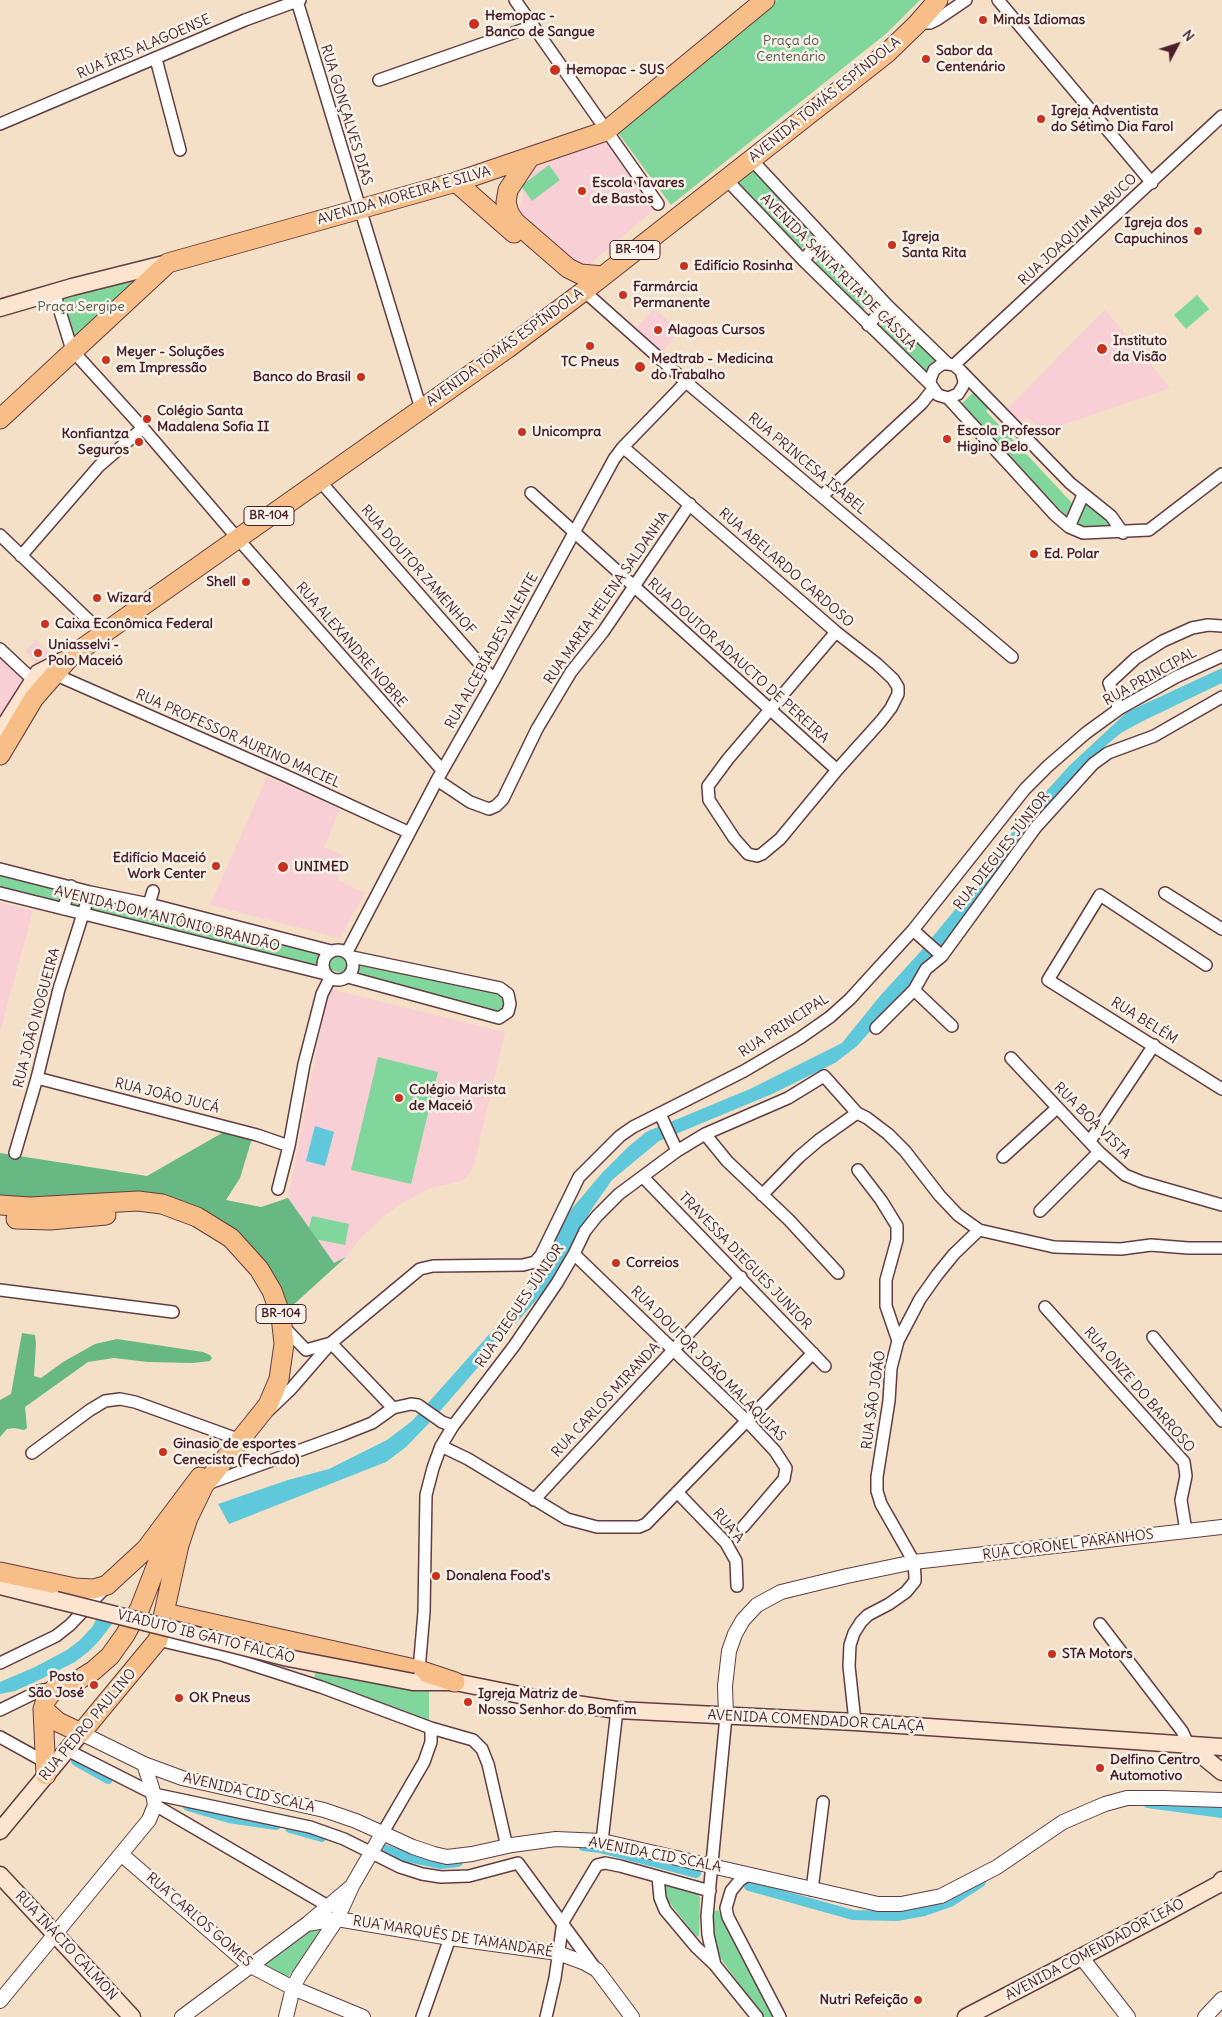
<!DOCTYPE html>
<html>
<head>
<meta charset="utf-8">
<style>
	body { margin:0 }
	#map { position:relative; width:1222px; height:2017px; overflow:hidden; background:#f3e0c6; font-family:Delius,sans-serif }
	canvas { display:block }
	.north { position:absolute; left:1152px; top:20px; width:50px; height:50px; -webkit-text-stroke:4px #f7f3e8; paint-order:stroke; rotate:50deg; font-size:14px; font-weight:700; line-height:20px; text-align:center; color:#4a1f2b }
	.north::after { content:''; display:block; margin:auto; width:18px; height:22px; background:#4a1f2b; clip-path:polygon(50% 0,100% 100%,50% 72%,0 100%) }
</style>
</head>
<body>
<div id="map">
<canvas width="1222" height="2017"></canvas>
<div class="north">N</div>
</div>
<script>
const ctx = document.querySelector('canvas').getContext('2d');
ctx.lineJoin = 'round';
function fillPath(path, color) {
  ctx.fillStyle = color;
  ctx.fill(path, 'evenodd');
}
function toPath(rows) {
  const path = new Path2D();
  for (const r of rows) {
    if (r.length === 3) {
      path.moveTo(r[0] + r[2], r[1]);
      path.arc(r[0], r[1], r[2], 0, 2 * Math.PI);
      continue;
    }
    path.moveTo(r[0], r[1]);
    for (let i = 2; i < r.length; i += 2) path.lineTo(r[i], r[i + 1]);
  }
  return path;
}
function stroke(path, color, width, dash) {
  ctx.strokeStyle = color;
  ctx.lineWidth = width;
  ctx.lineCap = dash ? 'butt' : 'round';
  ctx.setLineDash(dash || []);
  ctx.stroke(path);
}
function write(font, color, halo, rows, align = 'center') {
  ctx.font = font + ' Delius,sans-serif';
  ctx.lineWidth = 5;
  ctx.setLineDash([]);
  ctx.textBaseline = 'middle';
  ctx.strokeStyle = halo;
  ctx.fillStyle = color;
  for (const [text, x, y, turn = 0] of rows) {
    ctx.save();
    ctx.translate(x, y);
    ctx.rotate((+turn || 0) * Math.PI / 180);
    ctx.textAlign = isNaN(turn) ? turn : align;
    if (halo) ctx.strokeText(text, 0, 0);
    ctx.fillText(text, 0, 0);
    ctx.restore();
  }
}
fillPath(toPath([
	[598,142,611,146,654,210,586,267,573,266,519,215,526,172],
	[654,308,680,331,662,352,635,330],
	[1105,310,1170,388,1043,432,1028,418,1021,422,1008,408],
	[36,640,50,654,37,664,25,651],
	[0,651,32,679,0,733],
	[267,777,340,809,324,847,343,855,338,880,365,893,340,938,210,905],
	[0,902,33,911,0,1032],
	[329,989,505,1032,474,1165,467,1177,462,1181,430,1188,399,1205,383,1217,358,1241,346,1257,334,1263,288,1198]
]), '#f7cfd5');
fillPath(toPath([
	[777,0,920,0,887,33,671,205,616,130],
	[549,165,560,180,532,201,521,186],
	[755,169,813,231,812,238,809,244,801,248,794,245,736,184],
	[828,250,872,293,862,312,814,264],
	[153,269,72,344,54,292],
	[1197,295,1209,309,1186,329,1174,315],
	[892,313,938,359,926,378,877,329],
	[976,390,992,405,986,411,1073,504,1080,499,1112,526,1086,529,1070,520,959,406],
	[0,865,499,988,507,1004,498,1012,0,887],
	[378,1057,438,1072,411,1184,351,1170],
	[312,1216,349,1224,345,1245,314,1239,308,1231],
	[316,1671,429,1688,429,1720,314,1678],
	[666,1881,695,1891,700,1897,699,1937,695,1935,662,1893,662,1885],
	[718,1910,730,1934,775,2017,763,2017,716,1952,710,1913],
	[316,1927,321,1933,286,1980,265,1964,309,1928]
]), '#81d79b');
fillPath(toPath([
	[222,1133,253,1135,240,1178,226,1200,261,1207,288,1198,334,1263,346,1257,281,1316,248,1255,162,1204,0,1203,0,1153,147,1176],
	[22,1333,35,1335,36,1344,34,1376,41,1378,63,1362,95,1344,117,1339,203,1352,210,1355,212,1358,210,1361,193,1363,148,1362,114,1358,88,1362,25,1407,27,1428,24,1430,14,1428,7,1429,0,1437,0,1400,11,1394]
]), '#68b883');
fillPath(toPath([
	[1222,668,1222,683,1141,722,1121,733,1104,747,1071,785,946,946,857,1046,835,1063,772,1094,659,1141,612,1180,593,1207,550,1284,435,1417,406,1447,386,1462,229,1524,218,1504,288,1480,329,1469,387,1440,412,1421,534,1284,569,1212,602,1173,628,1147,646,1132,750,1089,842,1043,880,996,921,951,967,895,1024,816,1069,766,1127,712],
	[315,1126,334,1132,325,1166,306,1161],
	[98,1615,116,1619,98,1642,88,1652,75,1662,35,1682,15,1691,0,1694,0,1682,35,1667,67,1650,80,1640,93,1626]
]), '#5fc8db');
stroke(toPath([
	[76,1761,108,1779],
	[1148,1803,1222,1813],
	[188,1806,229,1818,276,1825],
	[290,1828,322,1837],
	[583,1846,600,1848,696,1873],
	[381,1848,403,1856,441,1864,458,1862],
	[749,1886,853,1915,897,1916,924,1911,950,1902,981,1882]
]), '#5fc8db', 10);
const minor = toPath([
	[515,0,658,204],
	[998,0,1152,183],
	[297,1,421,409],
	[918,23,930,23,938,19,966,0],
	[156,59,180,150],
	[379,80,533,26],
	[0,124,245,20,300,0],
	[751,159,887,305,948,364,954,365,961,371,964,381,963,386,958,394,948,398,938,395,931,385,930,380,934,370,942,364,948,364],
	[726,179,803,260,931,385],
	[803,260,823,238],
	[584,291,686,382,1012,657],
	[54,292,72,350,143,428,238,539,442,770],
	[868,325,887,305],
	[954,365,1222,116],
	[962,372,1070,483,1111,516,1123,533],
	[948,398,1055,515,1069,527,1083,533,1149,530,1222,474],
	[623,447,836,632,877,664,893,679,898,687,898,694,891,708,881,721,837,770,780,839,762,854,757,856,748,854,734,838,709,800,708,786,728,759,836,632],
	[319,480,494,680],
	[531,493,837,770],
	[822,496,922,403,933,389],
	[1069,527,1083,495],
	[0,535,103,634],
	[21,556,99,466,143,428],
	[0,649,32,679],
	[54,674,282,774,408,832],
	[1119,709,1109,683,1136,658,1163,641,1192,628,1208,625,1222,626],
	[437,780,470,802,489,809,496,806,503,799,537,729,571,672,603,632,690,504],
	[0,869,90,892,149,904,331,951],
	[0,893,326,974],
	[1165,893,1222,929],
	[149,904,153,891],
	[63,909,71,886],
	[913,930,942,956],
	[338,965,15],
	[347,952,437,780,494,680,614,459,623,447,686,382],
	[1206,965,1100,895,1048,980,1222,1089],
	[348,977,499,1018,508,1012,510,1004,508,994,500,988,352,957],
	[914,990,952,1026],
	[876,1028,914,990,926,969,942,956,1036,827,1093,764,1108,753,1154,736,1222,697],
	[1011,1058,1099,1152,1125,1175,1142,1182,1222,1205],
	[37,1078,257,1135,289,1146],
	[660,1114,677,1151],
	[705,1134,727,1161,789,1220,838,1273],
	[1090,1141,1154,1045],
	[15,1153,37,1078,59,989,90,892],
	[1003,1157,1057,1108],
	[858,1170,881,1200,897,1226,897,1240,886,1280,886,1306,898,1341],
	[643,1177,825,1366],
	[278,1189,289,1146,304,1064,322,994,330,978],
	[762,1195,799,1157,819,1140,857,1113],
	[1040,1211,1099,1152],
	[574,1254,748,1422,775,1451,786,1468,784,1479,743,1527],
	[0,1290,173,1312],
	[1045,1307,1184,1462,1186,1476,1181,1500,1186,1531],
	[283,1326,306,1350,331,1343,393,1408],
	[1153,1337,1222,1421],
	[269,1410,291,1389,331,1343,420,1269,433,1266,523,1265,535,1262,541,1255,579,1177,620,1136,633,1127,744,1071,800,1038,830,1017,850,999,913,930,1025,789,1048,766,1086,733,1119,709,1176,677,1222,656],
	[441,1446,468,1459,567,1519,597,1527,639,1527,646,1524,813,1353],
	[32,1453,90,1410,105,1401,120,1399,135,1402,232,1437],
	[207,1484,342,1435,372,1423,393,1408,411,1404,418,1405,442,1422,453,1426],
	[677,1492,726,1543,736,1561,737,1586],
	[534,1500,741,1277],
	[1100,1624,1182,1731,1188,1744],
	[158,1640,222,1655,321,1687,431,1728,473,1740,482,1749,488,1764,507,1847],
	[0,1663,56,1636,70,1625,105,1588],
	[419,1670,424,1612,426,1495,433,1468,441,1446,453,1426,514,1346,557,1283,574,1254,585,1231,597,1216,619,1194,677,1151,705,1134,788,1098,824,1076,857,1113,867,1118,888,1134,905,1151,940,1196,958,1215,979,1230,1054,1247,1121,1249,1151,1245,1188,1248,1222,1248],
	[0,1710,39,1691,55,1688],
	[726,1716,707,1916,708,1935,715,1965,757,2017],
	[855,1722,849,1666,850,1645,854,1633,861,1622,868,1615,889,1604,906,1592,915,1581,915,1577,914,1562,881,1504,877,1491,877,1477,889,1401,891,1368,898,1341,920,1299,937,1275,954,1254,979,1230],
	[0,1737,47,1763],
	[67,1750,154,1794,310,1827,344,1839,400,1867,422,1874,441,1877,469,1876,518,1863,595,1968],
	[155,1805,328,1906],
	[382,1834,424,1762,431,1742,431,1728],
	[602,1841,617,1710],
	[748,1875,740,1880,731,1891,726,1908,728,1917,780,2017],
	[658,1877,660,1898,665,1910,696,1947,715,1965],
	[812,1890,823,1802],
	[422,2017,450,1938],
	[546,2017,555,1978,563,1922,597,1865,605,1863,620,1866,710,1891]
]);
const tertiary = toPath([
	[726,1716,725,1686,729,1651,735,1634,743,1620,757,1605,781,1592,847,1576,914,1562,1222,1527],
	[81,1733,144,1764,182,1778,324,1810,356,1821,413,1847,434,1854,447,1857,472,1854,512,1845,556,1839,602,1841,878,1904,901,1904,941,1896,997,1867,1063,1822,1105,1804,1127,1798,1163,1798,1222,1800],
	[121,1854,249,1965,293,1988,363,2017],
	[307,1924,337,1919,450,1938,558,1953,585,1963,597,1970,632,2017],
	[1082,1958,1128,2017],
	[0,2001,149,1820,155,1805,152,1788,144,1764],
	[182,2017,307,1924,352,1886],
	[286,2017,293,1988,299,1976,337,1919,352,1886,382,1834],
	[1205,2017,1222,1999]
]);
const secondary = toPath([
	[0,308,72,287,168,263],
	[0,733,38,673,68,658],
	[0,1586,56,1600],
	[413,1682,455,1682,535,1698,617,1710,855,1722,1222,1747],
	[1189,1745,1222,1772],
	[0,1831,81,1733],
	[0,1875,132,2017],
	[966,2017,1160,1916,1219,1884,1222,1880]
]);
const trunk = toPath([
	[530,157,508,190,506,202,509,213,515,222,568,268,580,274,603,276],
	[456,182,514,233],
	[0,419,168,263,456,182,606,131,765,0],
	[0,755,34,698,70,657,508,348,584,291,887,53,918,23,938,0],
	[0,1205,30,1207,138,1201,162,1204,197,1217,231,1238,259,1269,272,1291,281,1316,284,1344,279,1379,268,1405,204,1485,188,1518,179,1545,158,1640,81,1733,58,1722,43,1709],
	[16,1219,50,1220,106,1215],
	[0,1572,75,1588,94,1589,107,1585,146,1549,200,1477],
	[165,1613,419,1670,455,1682],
	[46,1775,43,1709,46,1700,55,1688,75,1682,93,1671,110,1656,125,1635,140,1608,172,1526]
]);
stroke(minor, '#633c42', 14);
stroke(tertiary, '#633c42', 16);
stroke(secondary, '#633c42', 19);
stroke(trunk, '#633c42', 21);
stroke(minor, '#fff', 11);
stroke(tertiary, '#fff', 14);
stroke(secondary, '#fce5cf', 16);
stroke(trunk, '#f7be88', 19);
const secondaryBridge = toPath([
	[56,1600,288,1658,413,1682]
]);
stroke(secondaryBridge, '#633c42', 19, []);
stroke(secondaryBridge, '#fce5cf', 16);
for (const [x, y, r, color] of [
	[983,20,5,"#c8321e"],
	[474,24,6,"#c8321e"],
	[926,59,5,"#c8321e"],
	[555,70,6,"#c8321e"],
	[1041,119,5,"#c8321e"],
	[582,191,5,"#c8321e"],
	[1198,231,5,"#c8321e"],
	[892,245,5,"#c8321e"],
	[684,266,5,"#c8321e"],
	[623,295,5,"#c8321e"],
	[658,330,5,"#c8321e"],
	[590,346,5,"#c8321e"],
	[1102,349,6,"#c8321e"],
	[106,360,5,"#c8321e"],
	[640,367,6,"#c8321e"],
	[361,377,5,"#c8321e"],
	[147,419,5,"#c8321e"],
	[522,432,5,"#c8321e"],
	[947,439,5,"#c8321e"],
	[139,442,5,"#c8321e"],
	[1034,554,5,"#c8321e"],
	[246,582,5,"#c8321e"],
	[97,598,5,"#c8321e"],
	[45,624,5,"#c8321e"],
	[38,653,5,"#c8321e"],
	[216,866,5,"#c8321e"],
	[283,867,6,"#c8321e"],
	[399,1098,5,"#c8321e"],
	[616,1263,5,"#c8321e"],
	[163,1452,5,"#c8321e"],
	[436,1576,5,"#c8321e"],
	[1052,1654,5,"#c8321e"],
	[94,1685,5,"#c8321e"],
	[179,1698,5,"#c8321e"],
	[468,1702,5,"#c8321e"],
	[1100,1768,5,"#c8321e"],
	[918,2000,5,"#c8321e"]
]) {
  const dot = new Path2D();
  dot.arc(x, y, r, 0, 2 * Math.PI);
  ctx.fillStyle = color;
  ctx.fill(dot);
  stroke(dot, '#f7f3e8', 2);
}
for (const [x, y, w] of [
	[635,250,50],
	[269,516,50],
	[281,1314,50]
]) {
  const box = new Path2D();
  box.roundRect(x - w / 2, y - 9.5, w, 19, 4);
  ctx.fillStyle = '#f7f3e8';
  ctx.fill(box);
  stroke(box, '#4a1f2b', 1);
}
write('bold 12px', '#4a1f2b', null, [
	["BR-104",635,250],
	["BR-104",269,516],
	["BR-104",281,1314]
]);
write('bold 14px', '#4a1f2b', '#f7f3e8', [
	["Hemopac -",485,16],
	["Banco de Sangue",485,32],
	["Minds Idiomas",993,20],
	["Sabor da",936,51],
	["Centenário",936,67],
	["Hemopac - SUS",566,70],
	["Igreja Adventista",1051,111],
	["do Sétimo Dia Farol",1051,127],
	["Escola Tavares",592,183],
	["de Bastos",592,199],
	["Igreja dos",1188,223,"right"],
	["Capuchinos",1188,239,"right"],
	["Igreja",902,237],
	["Santa Rita",902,253],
	["Edifício Rosinha",694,266],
	["Farmárcia",633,287],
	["Permanente",633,303],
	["Alagoas Cursos",668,330],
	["Instituto",1113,341],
	["da Visão",1113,357],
	["Meyer - Soluções",116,352],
	["em Impressão",116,368],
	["Medtrab - Medicina",651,359],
	["do Trabalho",651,375],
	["TC Pneus",590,362,"center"],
	["Banco do Brasil",351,377,"right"],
	["Colégio Santa",157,411],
	["Madalena Sofia II",157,427],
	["Escola Professor",957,431],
	["Higino Belo",957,447],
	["Unicompra",532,432],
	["Konfiantza",129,434,"right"],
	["Seguros",129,450,"right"],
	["Ed. Polar",1044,554],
	["Shell",236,582,"right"],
	["Wizard",107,598],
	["Caixa Econômica Federal",55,624],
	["Uniasselvi -",48,645],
	["Polo Maceió",48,661],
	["Edifício Maceió",206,858,"right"],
	["Work Center",206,874,"right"],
	["UNIMED",294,867],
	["Colégio Marista",409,1090],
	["de Maceió",409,1106],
	["Correios",626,1263],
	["Ginasio de esportes",173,1444],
	["Cenecista (Fechado)",173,1460],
	["Donalena Food's",446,1576],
	["STA Motors",1062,1654],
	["Posto",84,1677,"right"],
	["São José",84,1693,"right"],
	["Igreja Matriz de",478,1694],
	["Nosso Senhor do Bomfim",478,1710],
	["OK Pneus",189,1698],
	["Delfino Centro",1110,1760],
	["Automotivo",1110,1776],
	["Nutri Refeição",908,2000,"right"]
], 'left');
write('14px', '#5a564d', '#f7f3e8', [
	["Praça do",791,41],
	["Centenário",791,57],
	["Praça Sergipe",81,307]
]);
write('14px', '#4a1f2b', '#f7f3e8', [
	["RUA ÍRIS ALAGOENSE",144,47,-23],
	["AVENIDA TOMÁS ESPÍNDOLA",825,100,-39],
	["RUA GONÇALVES DIAS",346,115,73],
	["AVENIDA MOREIRA E SILVA",404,196,-16],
	["RUA JOAQUIM NABUCO",1078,230,-43],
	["AVENIDA SANTA RITA DE CÁSSIA",838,272,45],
	["AVENIDA TOMÁS ESPÍNDOLA",505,348,-36],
	["RUA PRINCESA ISABEL",807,464,40],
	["RUA ABELARDO CARDOSO",786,568,41],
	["RUA DOUTOR ZAMENHOF",418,570,49],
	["RUA MARIA HELENA SALDANHA",607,598,-55],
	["RUA ALEXANDRE NOBRE",351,645,49],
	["RUA ALCEBÍADES VALENTE",492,651,-61],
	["RUA DOUTOR ADAUCTO DE PEREIRA",738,661,42],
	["RUA PRINCIPAL",1150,677,-29],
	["RUA PROFESSOR AURINO MACIEL",238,739,24],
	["RUA DIEGUES JÚNIOR",1002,851,-52],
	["AVENIDA DOM ANTÔNIO BRANDÃO",167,919,14],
	["RUA JOÃO NOGUEIRA",37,1018,-75],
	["RUA BELÉM",1144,1021,32],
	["RUA PRINCIPAL",784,1026,-33],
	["RUA JOÃO JUCÁ",167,1096,14],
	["RUA BOA VISTA",1092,1121,45],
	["TRAVESSA DIEGUES JUNIOR",745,1261,46],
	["RUA DIEGUES JÚNIOR",520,1306,-56],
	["RUA DOUTOR JOÃO MALAQUIAS",708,1364,45],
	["RUA ONZE DO BARROSO",1139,1390,49],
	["RUA CARLOS MIRANDA",606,1400,-47],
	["RUA SÃO JOÃO",874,1400,-82],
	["RUA A",728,1526,50],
	["RUA CORONEL PARANHOS",1068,1545,-7],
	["VIADUTO IB GATTO FALCÃO",206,1637,14],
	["AVENIDA COMENDADOR CALAÇA",816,1721,3],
	["RUA PEDRO PAULINO",88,1725,-50],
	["AVENIDA CID SCALA",249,1793,13],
	["AVENIDA CID SCALA",655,1855,11],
	["RUA CARLOS GOMES",199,1920,41],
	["RUA MARQUÊS DE TAMANDARÉ",453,1937,9],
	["RUA INÁCIO CALMON",66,1946,47],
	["AVENIDA COMENDADOR LEÃO",1095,1950,-28]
]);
</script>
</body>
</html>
